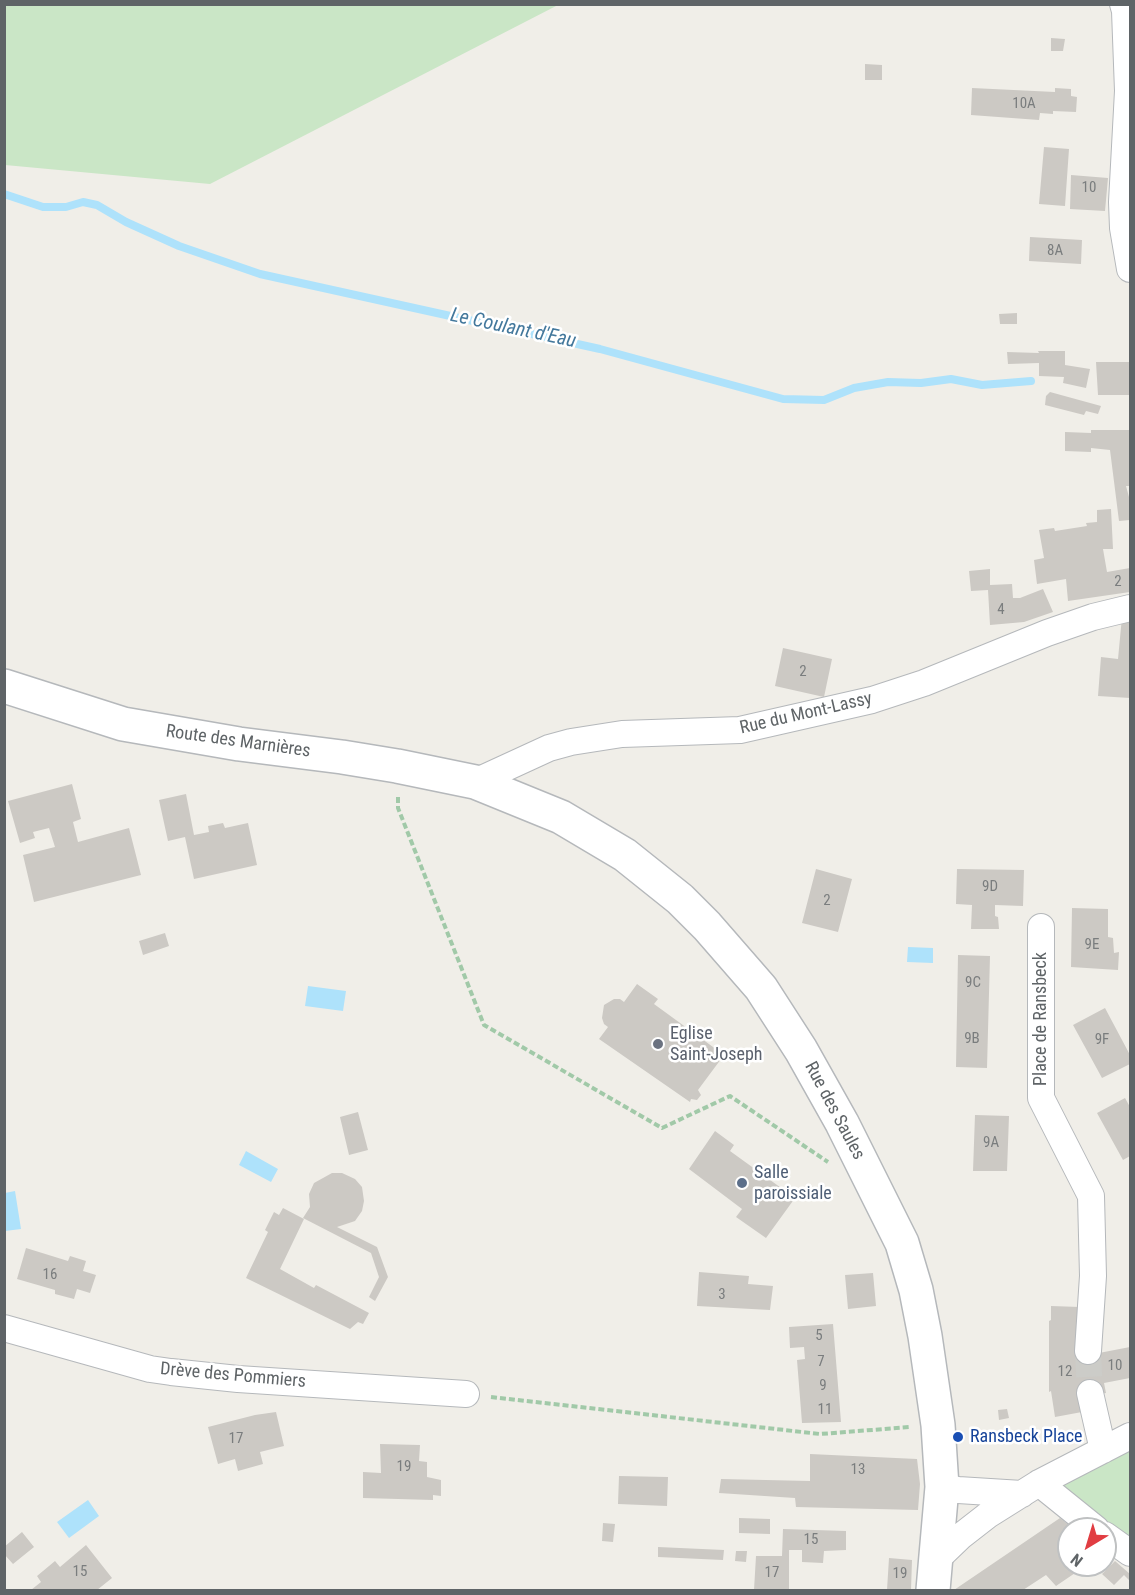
<!DOCTYPE html>
<html>
<head>
<meta charset="utf-8">
<style>
	body { margin:0 }
	#map { position:relative; width:1135px; height:1595px; overflow:hidden; background:#f0eee8; font-family:"Roboto Condensed",sans-serif }
	canvas { display:block }
	.frame { position:absolute; inset:0; border:6px solid #5f6467; pointer-events:none }
	.north { position:absolute; left:1057px; top:1517px; width:60px; height:60px; box-sizing:border-box; background:#fff; border:2px solid #bfc1c2; border-radius:50%; rotate:218deg; font-size:16px; font-weight:700; line-height:24px; text-align:center; color:#5f6467 }
	.north::after { content:''; display:block; margin:auto; width:21px; height:27px; background:#e13d42; clip-path:polygon(50% 0,100% 100%,50% 72%,0 100%) }
</style>
</head>
<body>
<div id="map">
<canvas width="1135" height="1595"></canvas>
<div class="frame"></div>
<div class="north">N</div>
</div>
<script>
const ctx = document.querySelector('canvas').getContext('2d');
ctx.lineJoin = 'round';
function fillPath(path, color) {
  ctx.fillStyle = color;
  ctx.fill(path, 'evenodd');
}
function toPath(rows) {
  const path = new Path2D();
  for (const r of rows) {
    path.moveTo(r[0], r[1]);
    for (let i = 2; i < r.length; i += 2) path.lineTo(r[i], r[i + 1]);
  }
  return path;
}
function stroke(path, color, width, dash) {
  ctx.strokeStyle = color;
  ctx.lineWidth = width;
  ctx.lineCap = dash ? 'butt' : 'round';
  ctx.setLineDash(dash || []);
  ctx.stroke(path);
}
function write(font, color, halo, rows, align = 'center') {
  ctx.font = font + ' "Roboto Condensed",sans-serif';
  ctx.lineWidth = 5;
  ctx.setLineDash([]);
  ctx.textBaseline = 'middle';
  ctx.strokeStyle = halo;
  ctx.fillStyle = color;
  for (const [text, x, y, turn = 0] of rows) {
    ctx.save();
    ctx.translate(x, y);
    ctx.rotate((+turn || 0) * Math.PI / 180);
    ctx.textAlign = isNaN(turn) ? turn : align;
    if (halo) ctx.strokeText(text, 0, 0);
    ctx.fillText(text, 0, 0);
    ctx.restore();
  }
}
fillPath(toPath([
	[4,5,5,4,558,5,210,184,5,165],
	[1130,1446,1130,1546,1061,1487,1065,1478]
]), '#cae6c6');
fillPath(toPath([
	[908,947,933,948,933,963,907,962],
	[308,986,346,991,343,1011,305,1006],
	[246,1151,278,1169,271,1182,239,1165],
	[15,1191,21,1229,5,1231,5,1193],
	[88,1500,99,1516,69,1538,57,1522]
]), '#aee2fb');
stroke(toPath([
	[4,194,43,207,66,207,83,202,97,205,126,222,179,246,260,274,600,349,783,399,824,400,854,388,888,382,921,383,951,379,982,385,1031,381]
]), '#aee2fb', 8);
fillPath(toPath([
	[1051,38,1065,39,1063,51,1051,51],
	[865,64,882,65,882,80,865,80],
	[972,88,1055,92,1055,88,1071,89,1071,96,1077,97,1076,112,1053,111,1053,114,1040,113,1039,120,971,115],
	[1044,147,1069,149,1065,206,1039,204],
	[1071,175,1108,178,1105,211,1070,209],
	[1030,237,1082,240,1081,264,1029,261],
	[1017,313,1017,324,1000,324,999,314],
	[1038,351,1065,351,1065,365,1090,369,1086,388,1063,383,1064,377,1039,376,1039,363,1008,364,1007,352,1039,353],
	[1096,362,1130,362,1130,395,1098,395],
	[1050,392,1101,406,1098,414,1086,411,1084,415,1045,405,1046,396],
	[1091,430,1130,430,1130,486,1126,486,1129,497,1130,497,1130,520,1119,521,1110,450,1091,448,1091,452,1065,451,1065,432,1091,433],
	[1111,509,1113,549,1103,549,1107,572,1130,568,1130,592,1068,601,1066,579,1037,584,1034,560,1044,558,1039,530,1054,528,1055,531,1087,526,1086,523,1097,522,1097,510],
	[990,569,990,585,1012,584,1013,598,1020,598,1043,589,1053,612,1024,622,990,625,988,590,971,591,969,571],
	[1130,615,1130,698,1098,696,1101,657,1118,659,1122,617],
	[783,648,832,659,824,697,775,686],
	[72,784,81,819,73,822,78,842,129,828,141,875,34,902,23,855,55,847,49,828,33,832,35,838,20,843,8,801],
	[186,794,194,835,209,832,208,826,223,823,225,828,248,823,257,865,194,879,185,837,168,841,159,800],
	[816,869,852,879,838,932,802,923],
	[957,869,1024,870,1023,906,995,905,995,916,998,917,999,929,971,929,972,905,956,904],
	[1072,908,1108,909,1108,937,1113,938,1114,953,1119,952,1118,970,1071,967],
	[165,933,169,946,143,955,139,941],
	[958,955,990,956,987,1068,956,1067],
	[637,984,658,999,654,1004,724,1055,698,1090,701,1095,697,1100,691,1099,690,1102,599,1039,608,1027,604,1024,602,1018,604,1005,614,999,620,999,624,1002],
	[1105,1008,1130,1055,1130,1064,1102,1078,1073,1025],
	[1125,1098,1130,1107,1130,1156,1123,1160,1097,1113],
	[358,1112,368,1150,349,1155,340,1117],
	[975,1115,1009,1116,1007,1171,973,1171],
	[715,1131,734,1145,730,1151,795,1198,766,1238,736,1217,742,1209,689,1169],
	[332,1173,342,1173,355,1179,362,1187,364,1201,362,1211,355,1221,337,1227,377,1247,388,1277,375,1301,369,1297,379,1277,371,1253,303,1218,310,1207,309,1194,314,1183],
	[283,1208,304,1219,280,1269,314,1288,316,1285,369,1313,363,1324,358,1322,350,1329,246,1278,268,1232,265,1230,274,1212,279,1215],
	[26,1248,68,1261,70,1256,86,1261,83,1271,96,1275,90,1293,77,1289,74,1299,55,1294,55,1290,17,1279],
	[699,1272,749,1276,748,1284,773,1286,770,1310,697,1306],
	[873,1273,876,1306,848,1309,845,1275],
	[1051,1306,1080,1307,1099,1353,1130,1347,1130,1378,1104,1383,1106,1393,1100,1394,1082,1412,1055,1417,1051,1391,1049,1392,1049,1321,1051,1320],
	[833,1324,841,1422,802,1423,797,1360,805,1359,804,1347,790,1348,789,1327],
	[1007,1409,1009,1418,999,1420,998,1410],
	[276,1412,284,1446,260,1452,263,1464,238,1471,235,1459,218,1464,208,1427,255,1415],
	[380,1444,420,1445,419,1461,427,1462,427,1477,441,1480,441,1496,433,1495,433,1500,363,1498,363,1472,381,1473],
	[810,1454,917,1459,920,1484,918,1510,796,1507,795,1498,719,1493,721,1479,810,1481],
	[619,1476,668,1477,667,1506,618,1504],
	[739,1518,770,1519,770,1534,739,1533],
	[1060,1518,1074,1529,1069,1529,1069,1565,1073,1565,1078,1571,1056,1586,1046,1575,1023,1590,954,1590],
	[603,1523,615,1524,613,1542,602,1541],
	[783,1529,846,1531,846,1550,824,1551,823,1563,802,1562,802,1550,789,1550,789,1590,754,1590,756,1556,782,1556],
	[22,1532,34,1547,13,1564,4,1554,4,1547],
	[86,1545,112,1578,97,1590,31,1590,41,1582,37,1576,55,1561,60,1567],
	[658,1547,724,1550,723,1560,658,1557],
	[736,1551,747,1551,746,1562,735,1561],
	[889,1558,912,1560,911,1590,887,1590],
	[1115,1561,1130,1574,1130,1581,1124,1575,1114,1585,1102,1574]
]), '#ccc9c4');
stroke(toPath([
	[1088,1351,1090,1393]
]), '#ccccc8', 26, [26, 13]);
const minor = toPath([
	[1123,4,1125,11,1128,91,1122,202,1123,228,1130,269],
	[475,782,549,748,571,742,622,734,740,730,872,700,924,683,1047,633,1093,617,1130,608],
	[1041,927,1041,1098,1091,1196,1093,1276,1088,1351],
	[4,1328,150,1369,171,1372,238,1379,466,1394],
	[1090,1393,1103,1450],
	[1039,1483,1096,1529],
	[942,1487,958,1490,1022,1494],
	[1105,1535,1130,1553],
	[935,1561,961,1536,988,1515,1039,1483,1130,1436]
]);
const tertiary = toPath([
	[4,686,123,724,239,744,342,757,397,766,475,782,561,817,625,855,680,899,707,926,761,988,801,1050,842,1123,902,1243,916,1290,925,1336,938,1425,942,1487,933,1590]
]);
stroke(minor, '#b5b8bb', 28);
stroke(tertiary, '#b5b8bb', 36);
stroke(toPath([
	[398,797,398,808,484,1025,662,1128,730,1096,828,1162],
	[491,1397,820,1434,910,1427]
]), '#a1c9a8', 4, [6, 3]);
stroke(minor, '#fff', 26);
stroke(tertiary, '#fff', 33);
for (const [x, y, r, color] of [
	[658,1044,6,"#6b7280"],
	[742,1183,6,"#5c6f8a"],
	[958,1437,6,"#1a4fb4"]
]) {
  const dot = new Path2D();
  dot.arc(x, y, r, 0, 2 * Math.PI);
  ctx.fillStyle = color;
  ctx.fill(dot);
  stroke(dot, '#fff', 2);
}
write('15px', '#7a7d7e', null, [
	["10A",1024,104],
	["10",1089,188],
	["8A",1055,251],
	["2",1118,582],
	["4",1001,610],
	["2",803,672],
	["9D",990,887],
	["2",827,901],
	["9E",1092,945],
	["9C",973,983],
	["9B",972,1039],
	["9F",1102,1040],
	["9A",991,1143],
	["16",50,1275],
	["3",722,1295],
	["5",819,1336],
	["7",821,1362],
	["10",1115,1366],
	["12",1065,1372],
	["9",823,1386],
	["11",825,1410],
	["17",236,1439],
	["19",404,1467],
	["13",858,1470],
	["15",811,1540],
	["15",80,1572],
	["17",772,1573],
	["19",900,1574]
]);
write('18px', '#5f6467', '#fff', [
	["Rue du Mont-Lassy",806,714,-13],
	["Route des Marnières",238,742,8],
	["Place de Ransbeck",1041,1019,-90],
	["Rue des Saules",834,1111,62],
	["Drève des Pommiers",233,1376,5]
]);
write('18px', '#5b616d', '#fff', [
	["Eglise",670,1034],
	["Saint-Joseph",670,1055]
], 'left');
write('18px', '#4e5e75', '#fff', [
	["Salle",754,1173],
	["paroissiale",754,1194]
], 'left');
write('18px', '#164399', '#fff', [
	["Ransbeck Place",970,1437]
], 'left');
write('italic 20px', '#43789c', '#fff', [
	["Le Coulant d'Eau",513,329,12]
]);
</script>
</body>
</html>
